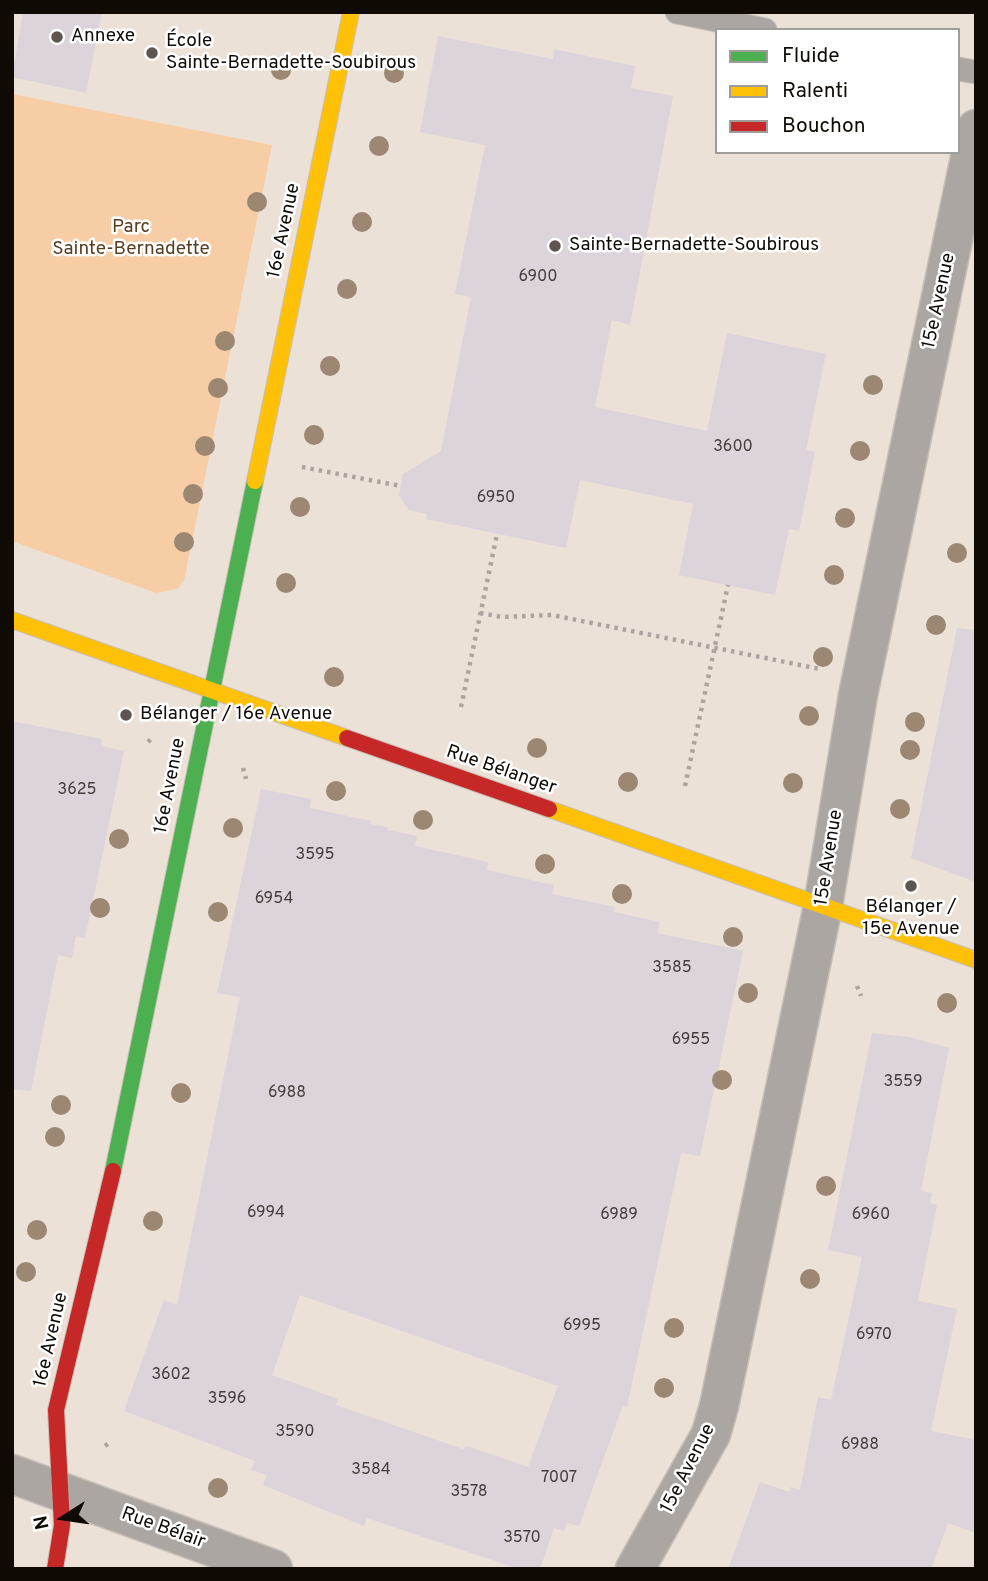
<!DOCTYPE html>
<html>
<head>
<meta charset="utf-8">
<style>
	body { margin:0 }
	#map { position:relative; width:988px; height:1581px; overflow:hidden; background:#ece1d7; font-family:Overpass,sans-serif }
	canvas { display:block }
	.frame { position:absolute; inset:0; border:14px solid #100a05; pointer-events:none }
	.legend { position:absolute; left:715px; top:28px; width:245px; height:126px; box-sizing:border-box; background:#fff; border:2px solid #9f9d9b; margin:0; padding:9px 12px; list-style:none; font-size:21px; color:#100a05 }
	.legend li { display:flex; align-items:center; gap:14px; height:35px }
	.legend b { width:35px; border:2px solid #9f9d9b }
	.north { position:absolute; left:28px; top:1483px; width:70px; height:70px; -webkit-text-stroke:5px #fff; paint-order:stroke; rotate:258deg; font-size:19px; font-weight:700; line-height:28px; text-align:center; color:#100a05 }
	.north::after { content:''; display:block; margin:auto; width:24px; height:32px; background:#100a05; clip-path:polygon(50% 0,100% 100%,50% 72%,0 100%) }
</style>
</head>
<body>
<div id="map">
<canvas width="988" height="1581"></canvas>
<div class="frame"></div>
<ul class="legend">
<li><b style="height:9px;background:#4caf50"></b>Fluide</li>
<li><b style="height:9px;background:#ffc107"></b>Ralenti</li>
<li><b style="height:9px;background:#c62828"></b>Bouchon</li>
</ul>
<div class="north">N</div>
</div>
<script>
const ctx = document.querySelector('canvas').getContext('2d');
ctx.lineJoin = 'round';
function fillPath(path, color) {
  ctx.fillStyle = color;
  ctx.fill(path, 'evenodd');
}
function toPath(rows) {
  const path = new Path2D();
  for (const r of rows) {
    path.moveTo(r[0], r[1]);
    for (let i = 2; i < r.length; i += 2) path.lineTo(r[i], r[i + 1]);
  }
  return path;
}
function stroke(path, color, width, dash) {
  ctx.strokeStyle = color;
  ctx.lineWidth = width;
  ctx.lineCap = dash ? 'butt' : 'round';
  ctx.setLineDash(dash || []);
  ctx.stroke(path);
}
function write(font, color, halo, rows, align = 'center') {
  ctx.font = font + ' Overpass,sans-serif';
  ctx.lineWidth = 5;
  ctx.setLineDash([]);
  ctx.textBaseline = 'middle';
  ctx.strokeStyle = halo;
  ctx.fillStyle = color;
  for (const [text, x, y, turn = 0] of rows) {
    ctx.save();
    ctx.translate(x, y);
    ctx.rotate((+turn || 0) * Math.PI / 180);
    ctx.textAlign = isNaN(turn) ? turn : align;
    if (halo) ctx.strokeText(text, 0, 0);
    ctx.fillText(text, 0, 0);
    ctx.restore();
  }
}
fillPath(toPath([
	[12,94,272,145,184,581,177,589,156,593,12,541]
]), '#f6cda4');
fillPath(toPath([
	[23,12,102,12,86,93,12,77],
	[438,36,553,59,554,49,635,66,631,88,673,96,630,325,612,320,595,407,707,431,727,333,826,354,806,450,815,452,799,531,789,529,775,595,679,575,693,504,580,480,566,548,426,519,427,514,409,510,399,496,403,474,441,451,471,297,455,294,485,145,420,132],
	[957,628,976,630,976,882,911,858],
	[12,721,102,739,101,746,124,751,85,938,76,936,72,958,58,955,31,1091,12,1089],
	[261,789,311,799,310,808,371,821,370,824,388,827,387,830,417,836,415,846,488,862,487,870,554,885,552,894,615,907,614,912,660,922,657,933,743,951,700,1156,681,1153,627,1407,623,1405,579,1526,567,1523,564,1531,554,1528,540,1569,519,1569,367,1518,364,1526,263,1485,267,1475,251,1470,255,1461,124,1411,164,1300,177,1305,240,997,217,993],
	[300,1295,558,1386,528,1467,467,1446,463,1449,336,1405,338,1399,272,1375],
	[872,1033,909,1037,949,1048,921,1191,932,1193,930,1203,937,1205,918,1301,957,1309,931,1431,976,1440,976,1533,948,1523,931,1569,728,1569,760,1482,789,1492,791,1487,800,1490,818,1397,831,1400,862,1257,828,1250]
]), '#dcd3db');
const lane = toPath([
	[677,12,765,30],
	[958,69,976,72]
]);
const street = toPath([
	[12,1474,273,1569],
	[635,1569,711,1434,719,1406,823,906,858,695,976,129]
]);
const fast = toPath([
	[113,1171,255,481]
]);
const slow = toPath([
	[255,481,351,12],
	[12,620,347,738],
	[549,809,976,960]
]);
const jam = toPath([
	[347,738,549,809],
	[55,1569,62,1525,56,1410,113,1171]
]);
stroke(lane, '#c7bfb7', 25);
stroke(street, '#c7bfb7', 41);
stroke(fast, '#c7bfb7', 18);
stroke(slow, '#c7bfb7', 18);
stroke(jam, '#c7bfb7', 18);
stroke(toPath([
	[302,467,401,486],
	[480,613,502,617,552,615,820,669],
	[461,707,497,534],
	[148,742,153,737],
	[243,768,246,779],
	[685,786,728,585],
	[857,986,861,996],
	[105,1446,109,1443]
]), '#aba5a0', 4.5, [3.5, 5]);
stroke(lane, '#aba6a2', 23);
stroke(street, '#aba6a2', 38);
stroke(fast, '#4caf50', 16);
stroke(slow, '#ffc107', 16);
stroke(jam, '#c62828', 16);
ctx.fillStyle = '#9b8772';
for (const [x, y] of [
	[281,70],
	[394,73],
	[379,146],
	[257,202],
	[362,222],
	[347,289],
	[225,341],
	[330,366],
	[873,385],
	[218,388],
	[314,435],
	[205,446],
	[860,451],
	[193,494],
	[300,507],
	[845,518],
	[184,542],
	[957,553],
	[834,575],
	[286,583],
	[936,625],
	[823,657],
	[334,677],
	[809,716],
	[915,722],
	[537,748],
	[910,750],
	[628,782],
	[793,783],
	[336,791],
	[900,809],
	[423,820],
	[233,828],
	[119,839],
	[545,864],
	[622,894],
	[100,908],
	[218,912],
	[733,937],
	[748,993],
	[947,1003],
	[722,1080],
	[181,1093],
	[61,1105],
	[55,1137],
	[826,1186],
	[153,1221],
	[37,1230],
	[26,1272],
	[810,1279],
	[674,1328],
	[664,1388],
	[218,1488]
]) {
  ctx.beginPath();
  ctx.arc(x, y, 10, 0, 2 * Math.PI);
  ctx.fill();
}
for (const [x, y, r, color] of [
	[57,37,7,"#5d554e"],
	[152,53,7,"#5d554e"],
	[555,246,7,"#5d554e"],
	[126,715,7,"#5d554e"],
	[911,886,7,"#5d554e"]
]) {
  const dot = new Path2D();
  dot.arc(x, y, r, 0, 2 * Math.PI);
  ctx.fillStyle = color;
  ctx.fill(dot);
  stroke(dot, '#fff', 2.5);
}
write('16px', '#433c3a', null, [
	["6900",538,278],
	["3600",733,448],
	["6950",496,499],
	["3625",77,791],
	["3595",315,856],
	["6954",274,900],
	["3585",672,969],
	["6955",691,1041],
	["3559",903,1083],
	["6988",287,1094],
	["6994",266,1214],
	["6989",619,1216],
	["6960",871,1216],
	["6995",582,1327],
	["6970",874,1336],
	["3602",171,1376],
	["3596",227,1400],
	["3590",295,1433],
	["6988",860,1446],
	["3584",371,1471],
	["7007",559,1479],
	["3578",469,1493],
	["3570",522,1539]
]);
write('19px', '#100a05', '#fff', [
	["Annexe",71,37],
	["École",166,42],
	["Sainte-Bernadette-Soubirous",166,64],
	["Sainte-Bernadette-Soubirous",569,246],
	["Bélanger / 16e Avenue",140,715],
	["Bélanger /",911,908,"center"],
	["15e Avenue",911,930,"center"]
], 'left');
write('19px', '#593d1f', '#fff', [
	["Parc",131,228],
	["Sainte-Bernadette",131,250]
]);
write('19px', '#100a05', '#fff', [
	["16e Avenue",285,231,-78],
	["15e Avenue",940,301,-78],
	["Rue Bélanger",501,771,19],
	["16e Avenue",171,786,-79],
	["15e Avenue",830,858,-81],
	["16e Avenue",52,1340,-77],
	["15e Avenue",689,1469,-63],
	["Rue Bélair",163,1529,20]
]);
</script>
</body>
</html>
